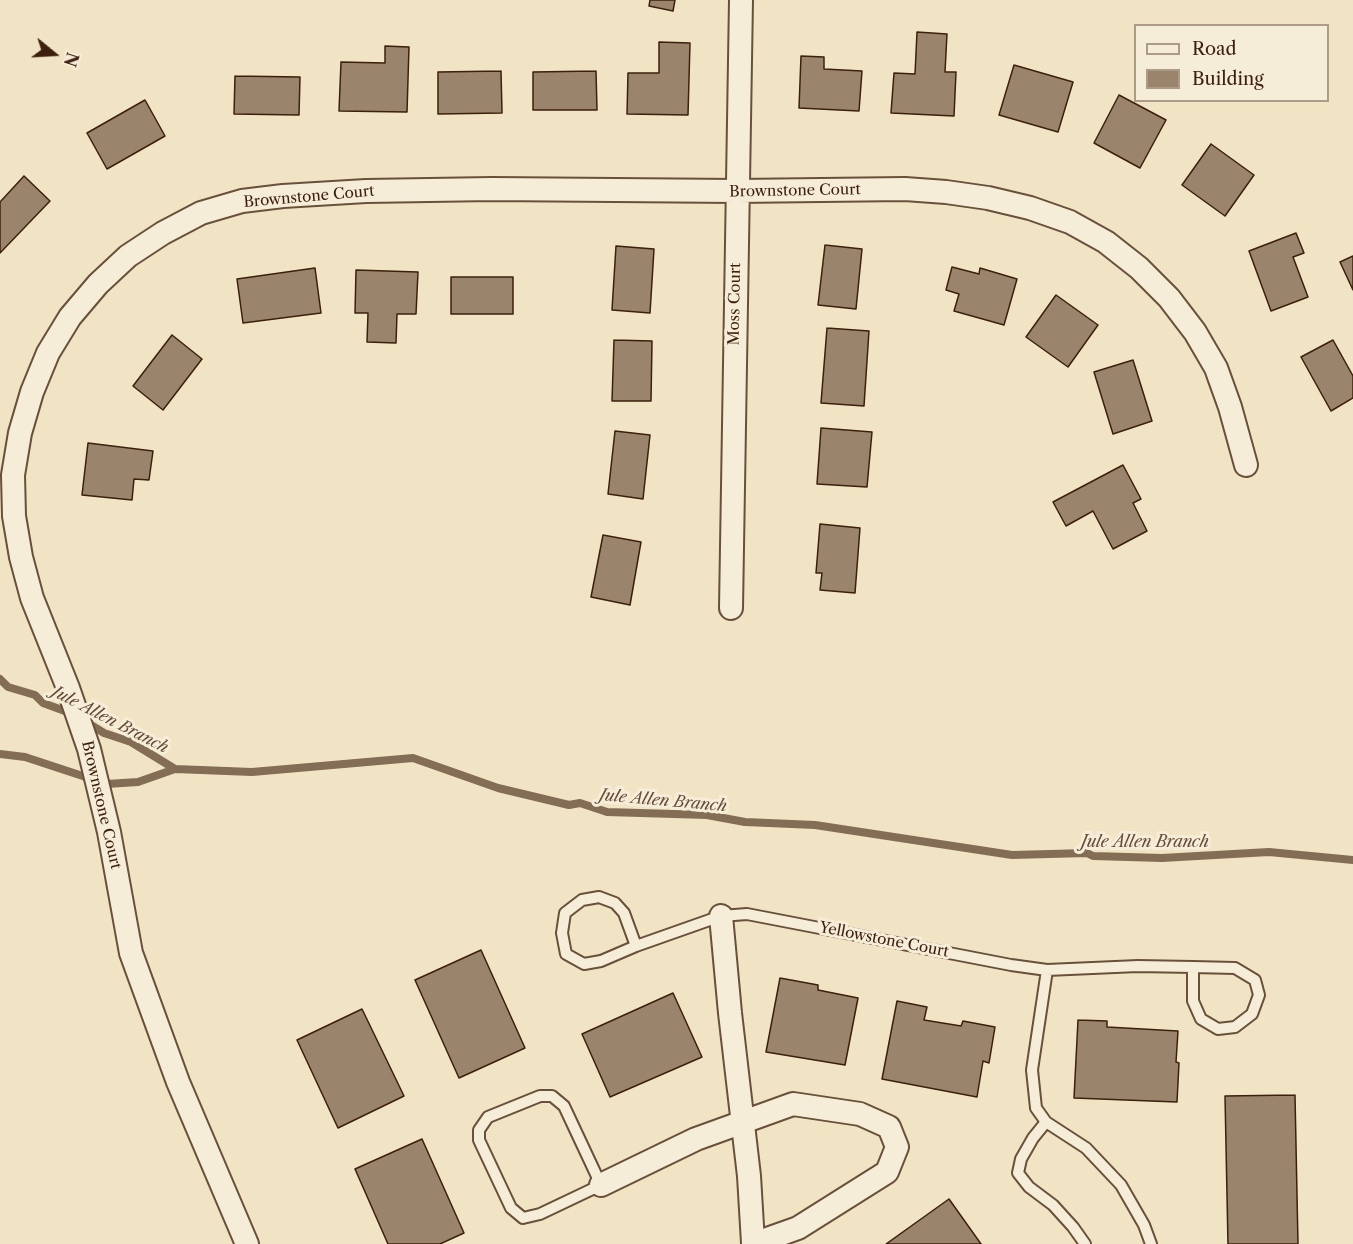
<!DOCTYPE html>
<html>
<head>
<meta charset="utf-8">
<style>
	body { margin:0 }
	#map { position:relative; width:1353px; height:1244px; overflow:hidden; background:#f1e4c4; font-family:"Libre Caslon Text",serif }
	canvas { display:block }
	.legend { position:absolute; left:1134px; top:24px; width:195px; height:78px; box-sizing:border-box; background:#f6edd9; border:2px solid #ac9b87; margin:0; padding:8px 10px; list-style:none; font-size:18px; color:#3c1f0c }
	.legend li { display:flex; align-items:center; gap:12px; height:30px }
	.legend b { width:30px; border:2px solid #ac9b87 }
	.north { position:absolute; left:24px; top:24px; width:60px; height:60px; -webkit-text-stroke:4px #f6edd9; paint-order:stroke; rotate:108deg; font-size:16px; font-weight:700; line-height:24px; text-align:center; color:#3c1f0c }
	.north::after { content:''; display:block; margin:auto; width:21px; height:27px; background:#3c1f0c; clip-path:polygon(50% 0,100% 100%,50% 72%,0 100%) }
</style>
</head>
<body>
<div id="map">
<canvas width="1353" height="1244"></canvas>
<ul class="legend">
<li><b style="height:8px;background:#f6edd9"></b>Road</li>
<li><b style="height:16px;background:#9a856c"></b>Building</li>
</ul>
<div class="north">N</div>
</div>
<script>
const ctx = document.querySelector('canvas').getContext('2d');
ctx.lineJoin = 'round';
function toPath(rows) {
  const path = new Path2D();
  for (const r of rows) {
    path.moveTo(r[0], r[1]);
    for (let i = 2; i < r.length; i += 2) path.lineTo(r[i], r[i + 1]);
  }
  return path;
}
function stroke(path, color, width, dash) {
  ctx.strokeStyle = color;
  ctx.lineWidth = width;
  ctx.lineCap = dash ? 'butt' : 'round';
  ctx.setLineDash(dash || []);
  ctx.stroke(path);
}
function fillPath(path, color) {
  ctx.fillStyle = color;
  ctx.fill(path, 'evenodd');
}
function write(font, color, halo, rows, align = 'center') {
  ctx.font = font + ' "Libre Caslon Text",serif';
  ctx.lineWidth = 6;
  ctx.setLineDash([]);
  ctx.textBaseline = 'middle';
  ctx.strokeStyle = halo;
  ctx.fillStyle = color;
  for (const [text, x, y, turn = 0] of rows) {
    ctx.save();
    ctx.translate(x, y);
    ctx.rotate((+turn || 0) * Math.PI / 180);
    ctx.textAlign = isNaN(turn) ? turn : align;
    if (halo) ctx.strokeText(text, 0, 0);
    ctx.fillText(text, 0, 0);
    ctx.restore();
  }
}
stroke(toPath([
	[0,679,8,687,35,695,43,703,73,714],
	[86,722,104,733,131,742,175,769,252,772,413,758,498,788,569,805,580,803,607,812,707,815,745,822,815,825,1012,855,1087,853,1093,856,1162,858,1269,852,1353,860],
	[0,754,25,757,107,784,138,782,175,769]
]), '#836d55', 8);
const building = toPath([
	[650,0,675,0,673,11,649,6,650,0],
	[917,32,947,34,945,72,956,72,954,116,891,113,894,73,915,74,917,32],
	[659,42,690,43,688,115,627,114,628,73,659,73,659,42],
	[385,46,409,47,407,112,339,111,341,62,385,63,385,46],
	[801,56,824,57,824,69,862,71,859,111,799,108,801,56],
	[1014,65,1073,82,1058,132,999,115,1014,65],
	[501,71,502,113,438,114,438,72,501,71],
	[596,71,597,110,533,110,533,72,596,71],
	[235,76,300,77,299,115,234,114,235,76],
	[1119,95,1166,120,1140,168,1094,143,1119,95],
	[145,100,165,136,107,169,87,133,145,100],
	[1211,144,1254,175,1225,216,1182,185,1211,144],
	[24,176,50,201,0,253,0,202,24,176],
	[1296,233,1304,253,1293,257,1308,297,1271,311,1249,251,1296,233],
	[825,245,862,249,856,309,818,305,825,245],
	[616,246,654,249,650,313,612,310,616,246],
	[1353,256,1353,290,1340,262,1353,256],
	[952,267,979,274,980,268,1017,279,1004,325,954,311,959,294,946,290,952,267],
	[315,268,321,313,243,323,237,279,315,268],
	[356,270,418,272,416,314,397,314,396,343,367,342,368,313,355,313,356,270],
	[451,277,513,277,513,314,451,314,451,277],
	[1056,295,1098,325,1068,367,1026,337,1056,295],
	[827,328,869,331,864,406,821,403,827,328],
	[172,335,202,359,163,410,133,386,172,335],
	[614,340,652,341,651,401,612,401,614,340],
	[1333,340,1353,376,1353,398,1331,411,1301,357,1333,340],
	[1133,360,1152,421,1113,434,1094,372,1133,360],
	[821,428,872,432,867,487,817,484,821,428],
	[615,431,650,435,643,499,608,494,615,431],
	[88,443,153,451,149,480,134,479,132,500,82,495,88,443],
	[1123,465,1141,499,1133,503,1147,531,1113,549,1093,511,1066,526,1053,502,1123,465],
	[820,524,860,528,855,593,820,590,822,573,816,573,820,524],
	[603,535,641,542,630,605,591,597,603,535],
	[481,950,525,1048,459,1078,415,980,481,950],
	[780,978,818,985,818,990,858,998,845,1065,766,1052,780,978],
	[673,993,702,1057,610,1097,582,1034,673,993],
	[897,1001,927,1007,924,1020,961,1026,963,1021,995,1027,989,1063,983,1061,977,1097,882,1079,897,1001],
	[362,1009,404,1096,338,1128,297,1040,362,1009],
	[1078,1020,1107,1021,1107,1027,1178,1031,1176,1062,1179,1063,1177,1102,1074,1098,1078,1020],
	[1295,1095,1298,1244,1228,1244,1225,1096,1295,1095],
	[422,1139,464,1233,440,1244,388,1244,355,1169,422,1139],
	[949,1199,981,1244,886,1244,949,1199]
]);
fillPath(building, '#9a856c');
stroke(building, '#3c1f0c', 1.5);
const lane = toPath([
	[599,897,615,903,624,913,636,946,601,961,584,964,566,954,562,933,565,913,582,900,599,897],
	[636,946,721,916,747,914,1011,965,1047,970,1138,966,1193,967],
	[1193,967,1235,968,1255,980,1259,995,1252,1014,1235,1027,1218,1029,1201,1019,1193,1001,1193,967],
	[1047,970,1032,1070,1036,1108,1046,1122,1086,1148,1121,1185,1144,1225,1151,1244],
	[540,1096,552,1096,564,1106,601,1185,540,1214,523,1218,511,1208,479,1140,479,1130,488,1117,540,1096],
	[1046,1122,1033,1138,1021,1159,1018,1173,1029,1187,1053,1205,1073,1227,1085,1244]
]);
const street = toPath([
	[731,608,741,0],
	[721,916,730,1013,749,1176,753,1243],
	[601,1185,696,1139,793,1104,860,1114,889,1127,897,1147,887,1172,798,1228,753,1244],
	[247,1244,178,1082,131,953,109,832,89,749,68,688,32,598,21,557,14,516,13,475,20,433,32,392,48,353,70,317,98,284,128,256,163,233,201,213,242,201,283,196,366,191,492,189,737,191,905,189,946,192,988,198,1030,208,1070,222,1106,242,1139,268,1169,298,1195,332,1216,368,1230,407,1246,465]
]);
stroke(lane, '#69503a', 14);
stroke(street, '#69503a', 26);
stroke(lane, '#f6edd9', 10);
stroke(street, '#f6edd9', 22);
write('15px', '#3c1f0c', '#f6edd9', [
	["Brownstone Court",795,191,-1],
	["Brownstone Court",309,197,-5],
	["Moss Court",735,304,-89],
	["Brownstone Court",101,805,77],
	["Yellowstone Court",884,940,11]
]);
write('italic 16px', '#664c36', '#f6edd9', [
	["Jule Allen Branch",110,720,27],
	["Jule Allen Branch",663,801,5],
	["Jule Allen Branch",1145,842]
]);
</script>
</body>
</html>
